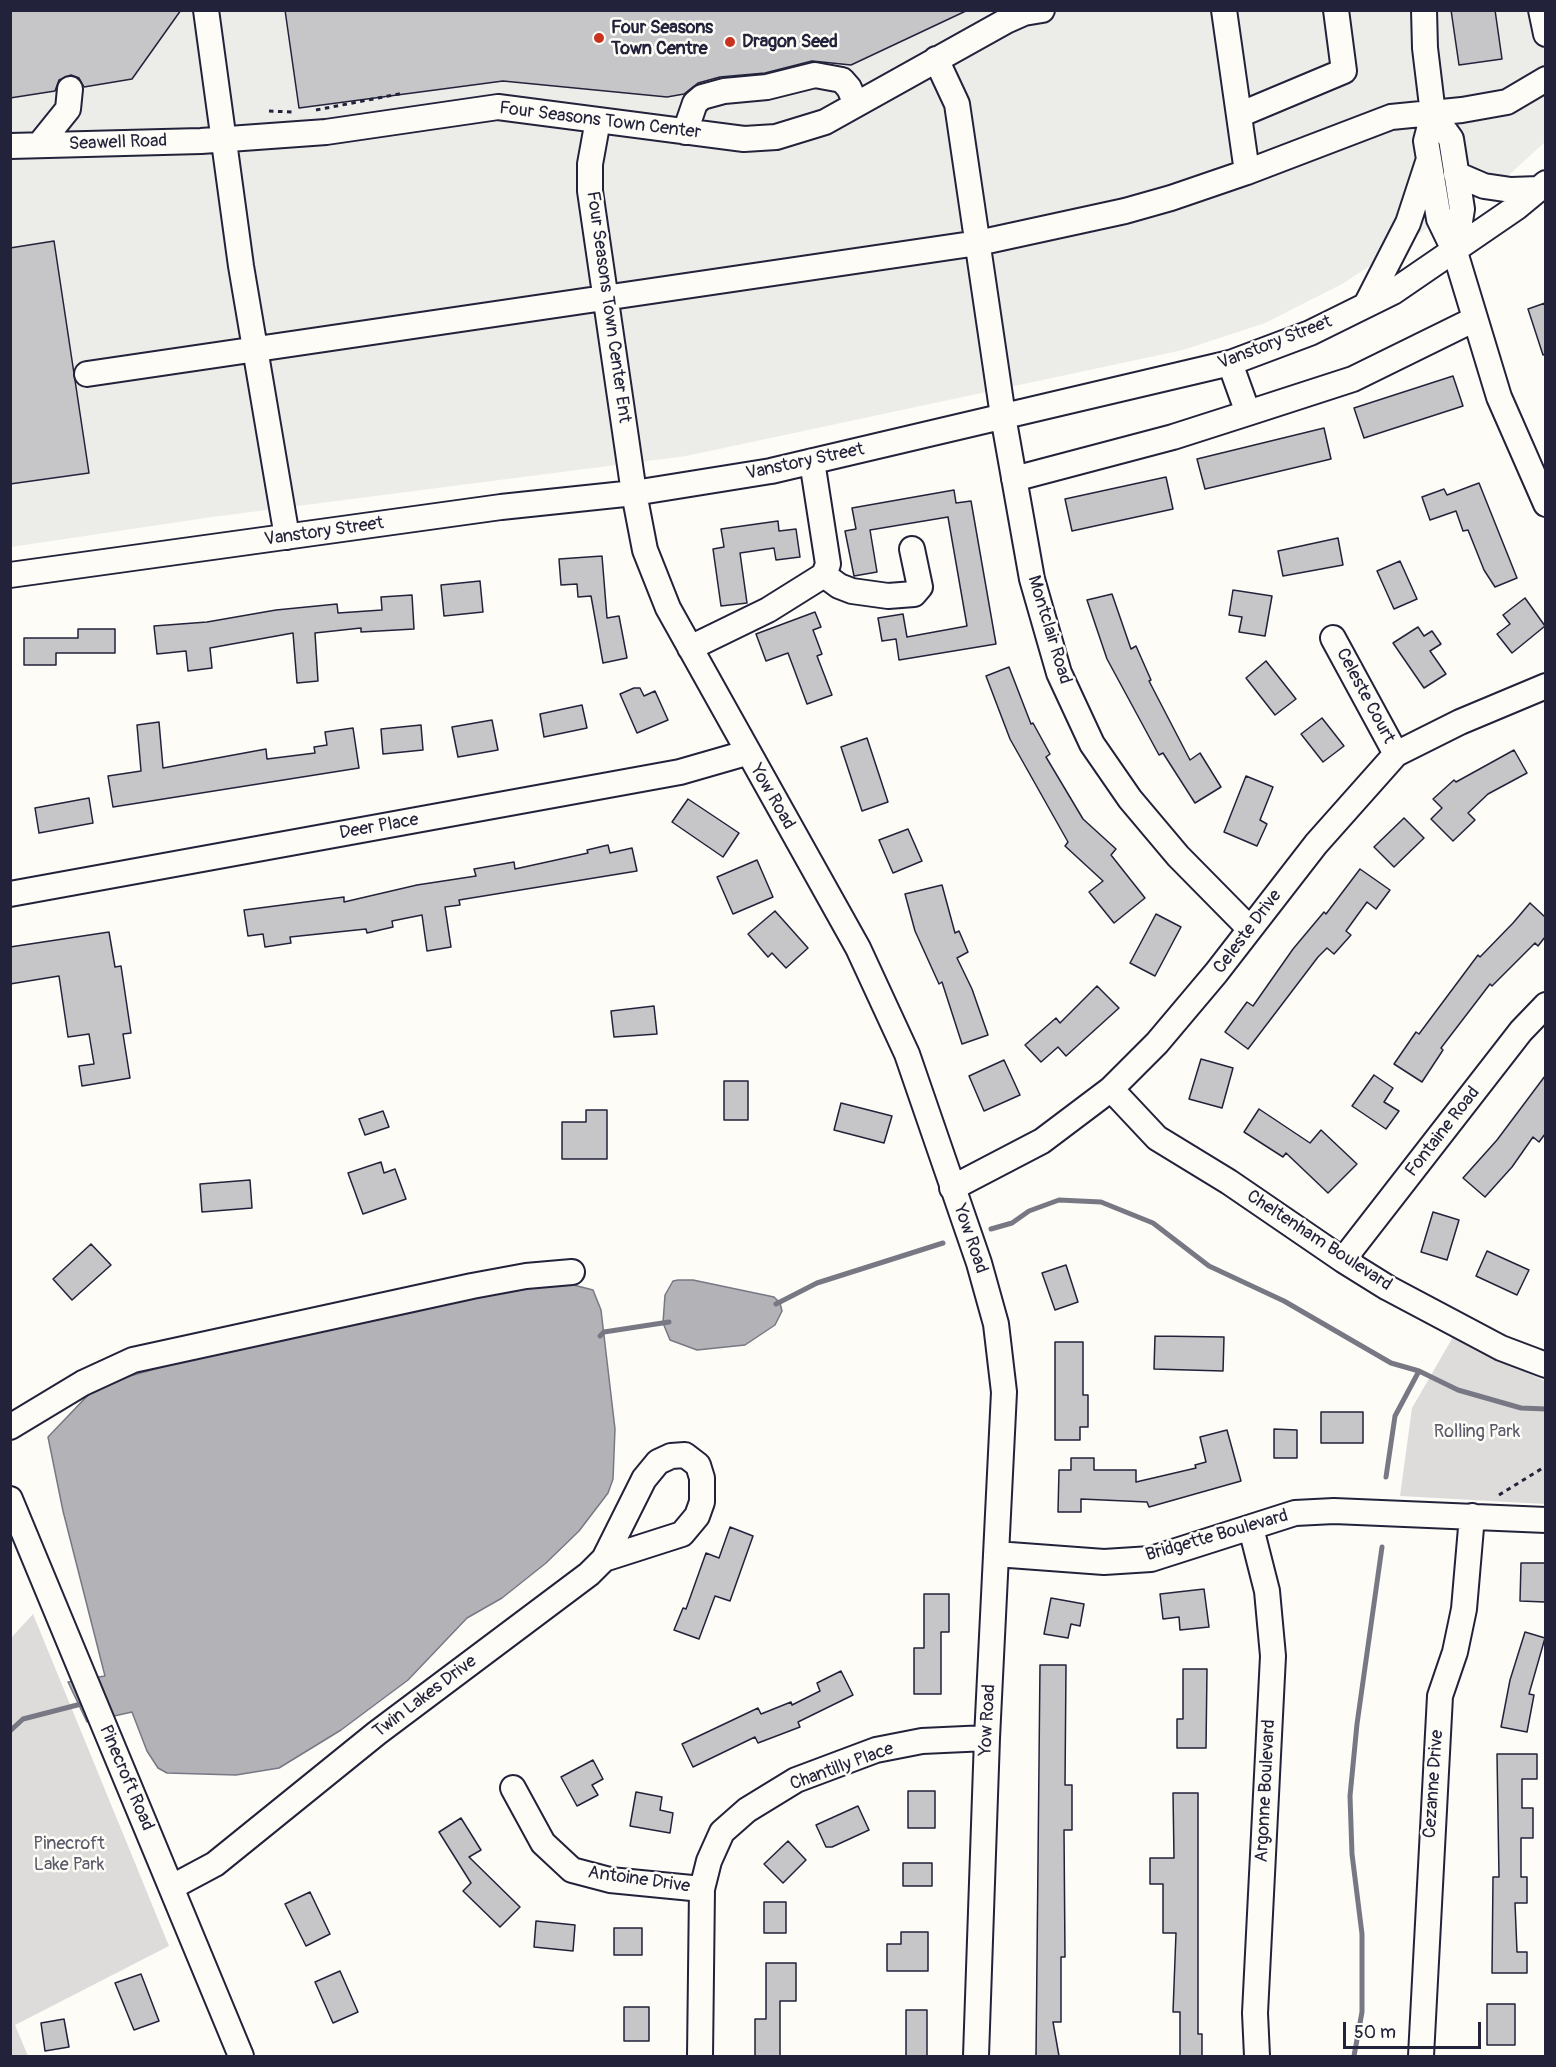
<!DOCTYPE html>
<html>
<head>
<meta charset="utf-8">
<style>
	body { margin:0 }
	#map { position:relative; width:1556px; height:2067px; overflow:hidden; background:#fdfcf7; font-family:Pangolin,sans-serif }
	canvas { display:block }
	.frame { position:absolute; inset:0; border:12px solid #22223b; pointer-events:none }
	.scale { position:absolute; left:1343px; top:2022px; width:138px; height:27px; box-sizing:border-box; border:3px solid #22223b; border-top:0; padding-left:8px; font-size:18px; line-height:21px; white-space:nowrap; color:#22223b; -webkit-text-stroke:4px #fdfcf7; paint-order:stroke }
</style>
</head>
<body>
<div id="map">
<canvas width="1556" height="2067"></canvas>
<div class="frame"></div>
<div class="scale">50 m</div>
</div>
<script>
const ctx = document.querySelector('canvas').getContext('2d');
ctx.lineJoin = 'round';
function fillPath(path, color) {
  ctx.fillStyle = color;
  ctx.fill(path, 'evenodd');
}
function toPath(rows) {
  const path = new Path2D();
  for (const r of rows) {
    path.moveTo(r[0], r[1]);
    for (let i = 2; i < r.length; i += 2) path.lineTo(r[i], r[i + 1]);
  }
  return path;
}
function stroke(path, color, width, dash) {
  ctx.strokeStyle = color;
  ctx.lineWidth = width;
  ctx.lineCap = dash ? 'butt' : 'round';
  ctx.setLineDash(dash || []);
  ctx.stroke(path);
}
function write(font, color, halo, rows, align = 'center') {
  ctx.font = font + ' Pangolin,sans-serif';
  ctx.lineWidth = 5;
  ctx.setLineDash([]);
  ctx.textBaseline = 'middle';
  ctx.strokeStyle = halo;
  ctx.fillStyle = color;
  for (const [text, x, y, turn = 0] of rows) {
    ctx.save();
    ctx.translate(x, y);
    ctx.rotate((+turn || 0) * Math.PI / 180);
    ctx.textAlign = isNaN(turn) ? turn : align;
    if (halo) ctx.strokeText(text, 0, 0);
    ctx.fillText(text, 0, 0);
    ctx.restore();
  }
}
fillPath(toPath([
	[11,11,1545,11,1545,142,1510,174,1342,284,1265,323,1183,350,686,456,212,517,11,547]
]), '#ecece9');
fillPath(toPath([
	[1453,1337,1545,1381,1545,1504,1400,1496,1412,1408],
	[33,1614,169,1946,15,2025,28,2056,11,2056,11,1638]
]), '#dddcdb');
const water = toPath([
	[678,1280,693,1280,774,1297,780,1303,782,1311,775,1325,745,1345,697,1350,670,1340,663,1323,665,1295,673,1281,678,1280],
	[562,1282,593,1290,601,1310,615,1429,613,1479,608,1493,579,1531,546,1563,502,1598,467,1618,408,1680,341,1730,279,1768,236,1775,167,1773,158,1768,147,1751,132,1712,87,1722,68,1682,105,1676,63,1511,48,1437,91,1392,130,1376,176,1363,414,1312,510,1287,562,1282]
]);
fillPath(water, '#b2b2b7');
stroke(water, '#787885', 1.5);
stroke(toPath([
	[991,1229,1012,1223,1029,1211,1059,1200,1101,1202,1153,1223,1209,1266,1284,1301,1391,1363,1419,1371,1458,1390,1521,1408,1546,1409],
	[776,1304,817,1283,943,1243],
	[600,1336,604,1332,669,1322],
	[1386,1477,1395,1416,1419,1371],
	[10,1731,23,1719,85,1703],
	[1354,2056,1362,2012,1362,1934,1352,1854,1350,1796,1357,1724,1382,1547]
]), '#787885', 5);
const building = toPath([
	[10,10,181,10,132,79,84,87,79,78,71,75,59,80,55,91,10,98,10,10],
	[285,10,968,10,851,65,812,61,765,73,720,77,698,83,684,94,667,97,503,81,299,108,285,10],
	[1451,10,1495,10,1502,59,1459,65,1451,10],
	[54,241,89,473,10,484,10,248,54,241],
	[1545,303,1545,354,1543,355,1528,309,1545,303],
	[1453,376,1463,406,1364,438,1354,408,1453,376],
	[1324,428,1331,459,1205,489,1197,459,1324,428],
	[1166,477,1173,509,1072,531,1065,499,1166,477],
	[1479,483,1517,578,1495,587,1484,570,1468,530,1463,531,1456,511,1430,520,1422,497,1444,489,1447,495,1479,483],
	[954,490,956,503,971,501,996,644,899,660,896,639,882,641,878,618,903,614,907,637,967,626,948,517,870,530,877,572,854,576,845,531,856,529,852,508,954,490],
	[778,521,779,531,796,529,800,557,776,560,774,548,740,553,747,603,721,606,713,549,724,547,721,529,778,521],
	[1338,538,1343,565,1283,576,1278,551,1338,538],
	[602,556,607,618,619,616,627,658,603,663,591,596,578,597,577,584,561,585,559,559,602,556],
	[1400,561,1417,599,1394,609,1377,571,1400,561],
	[480,581,483,612,444,616,441,585,480,581],
	[1233,590,1272,596,1265,636,1239,632,1242,617,1229,615,1233,590],
	[1112,594,1131,649,1136,646,1151,680,1149,681,1190,760,1200,753,1221,787,1195,803,1163,753,1159,755,1107,659,1087,600,1112,594],
	[412,595,414,629,361,632,361,628,315,633,318,681,297,683,293,633,210,648,212,668,188,671,186,651,157,654,154,626,207,622,276,610,337,604,338,613,382,610,381,597,412,595],
	[1525,598,1545,626,1512,653,1497,634,1510,624,1503,615,1525,598],
	[815,612,821,627,813,630,822,654,817,656,832,695,807,704,788,653,766,661,756,634,815,612],
	[1418,627,1424,636,1432,631,1441,644,1430,651,1446,674,1424,688,1393,643,1418,627],
	[78,629,115,629,115,653,56,653,56,665,24,665,24,638,78,638,78,629],
	[1266,661,1296,699,1275,715,1246,678,1266,661],
	[1009,667,1031,724,1033,723,1050,754,1046,757,1083,819,1116,849,1111,855,1145,898,1114,923,1089,892,1103,881,1065,846,1068,842,1010,739,986,676,1009,667],
	[634,688,640,688,644,696,655,691,668,720,637,733,620,694,634,688],
	[582,705,587,728,544,737,540,714,582,705],
	[1322,718,1344,746,1323,762,1301,734,1322,718],
	[492,720,498,750,458,757,452,727,492,720],
	[159,722,163,768,266,749,267,759,315,753,314,747,327,745,325,732,353,728,359,768,113,807,108,776,141,771,137,725,159,722],
	[421,725,423,750,383,754,381,729,421,725],
	[867,738,888,802,862,811,841,747,867,738],
	[1514,750,1527,773,1488,794,1468,813,1475,820,1453,841,1431,819,1442,808,1433,799,1454,780,1456,782,1514,750],
	[1246,776,1273,787,1260,820,1267,824,1257,846,1224,832,1246,776],
	[89,798,93,823,39,833,35,808,89,798],
	[688,799,739,833,723,857,672,822,688,799],
	[1404,818,1424,838,1394,867,1374,847,1404,818],
	[908,829,922,861,893,873,879,840,908,829],
	[608,845,610,853,632,848,637,871,459,900,460,905,445,907,451,947,427,951,422,915,392,921,393,927,367,933,366,929,290,937,291,943,265,947,263,934,248,936,244,910,344,897,344,902,417,885,476,876,474,869,514,862,515,869,588,853,587,850,608,845],
	[757,860,773,897,733,914,717,877,757,860],
	[1360,869,1390,890,1376,909,1367,902,1346,931,1351,935,1334,954,1327,948,1318,957,1248,1049,1225,1032,1247,1002,1253,1006,1293,949,1324,912,1326,914,1360,869],
	[942,885,955,933,959,931,968,952,957,958,972,989,988,1035,962,1044,942,982,939,984,915,931,905,894,942,885],
	[1530,903,1545,917,1545,937,1538,946,1535,943,1492,986,1490,984,1441,1048,1443,1050,1422,1082,1394,1064,1416,1032,1419,1034,1478,955,1480,957,1513,923,1530,903],
	[775,911,808,948,786,968,772,953,768,957,748,934,775,911],
	[1156,914,1181,927,1155,976,1130,963,1156,914],
	[109,932,115,967,121,966,131,1033,123,1034,130,1078,82,1086,79,1066,94,1064,89,1034,68,1037,59,976,10,984,10,947,109,932],
	[1097,986,1119,1008,1066,1056,1058,1047,1041,1062,1025,1045,1056,1018,1060,1023,1097,986],
	[654,1006,657,1034,614,1037,611,1011,654,1006],
	[1201,1059,1233,1068,1222,1108,1189,1099,1201,1059],
	[1004,1060,1020,1095,984,1111,969,1076,1004,1060],
	[1374,1075,1393,1088,1384,1102,1399,1111,1386,1129,1352,1106,1374,1075],
	[1545,1076,1545,1134,1539,1142,1533,1137,1512,1167,1485,1197,1463,1178,1497,1140,1545,1076],
	[724,1081,748,1081,748,1120,724,1120,724,1081],
	[841,1103,892,1116,884,1143,834,1130,841,1103],
	[1259,1109,1310,1143,1321,1130,1357,1164,1328,1193,1286,1153,1283,1157,1244,1132,1259,1109],
	[586,1110,607,1110,607,1159,562,1159,562,1122,586,1122,586,1110],
	[383,1111,389,1127,365,1135,359,1119,383,1111],
	[381,1162,384,1173,395,1169,406,1199,363,1214,348,1173,381,1162],
	[250,1180,252,1208,202,1212,200,1184,250,1180],
	[1433,1212,1459,1220,1447,1260,1421,1252,1433,1212],
	[91,1244,111,1265,72,1300,53,1279,91,1244],
	[1487,1251,1529,1270,1517,1295,1476,1276,1487,1251],
	[1066,1265,1078,1302,1055,1310,1042,1273,1066,1265],
	[1155,1336,1224,1337,1223,1371,1154,1369,1155,1336],
	[1055,1342,1083,1342,1083,1395,1088,1395,1088,1427,1080,1427,1080,1440,1055,1440,1055,1342],
	[1321,1412,1363,1412,1363,1443,1321,1443,1321,1412],
	[1274,1429,1297,1430,1297,1458,1274,1458,1274,1429],
	[1227,1430,1241,1481,1149,1507,1147,1502,1081,1499,1081,1512,1058,1512,1059,1470,1071,1470,1071,1458,1094,1458,1094,1470,1136,1470,1136,1482,1196,1468,1195,1465,1206,1462,1200,1437,1227,1430],
	[730,1527,753,1536,730,1601,715,1596,699,1639,674,1630,683,1608,686,1609,706,1553,719,1558,730,1527],
	[1521,1563,1545,1563,1545,1602,1520,1601,1521,1563],
	[1204,1589,1209,1627,1180,1630,1179,1617,1163,1619,1160,1594,1204,1589],
	[924,1594,949,1594,949,1632,941,1632,941,1694,914,1694,914,1648,924,1648,924,1594],
	[1051,1598,1084,1604,1080,1626,1071,1624,1068,1638,1044,1634,1051,1598],
	[1525,1632,1545,1638,1529,1694,1534,1695,1527,1732,1501,1727,1510,1680,1525,1632],
	[1040,1665,1066,1665,1065,1785,1072,1785,1072,1830,1064,1830,1065,1957,1061,1957,1061,2022,1053,2022,1059,2056,1036,2056,1040,1665],
	[1183,1669,1207,1669,1206,1748,1177,1748,1177,1719,1183,1719,1183,1669],
	[841,1671,853,1695,798,1722,800,1727,758,1743,755,1737,693,1767,682,1744,758,1708,761,1714,791,1702,792,1705,820,1691,817,1683,841,1671],
	[1497,1754,1537,1754,1537,1779,1522,1779,1522,1808,1533,1808,1533,1838,1521,1838,1521,1877,1527,1877,1527,1903,1515,1903,1517,1952,1527,1952,1527,1973,1492,1973,1493,1877,1499,1877,1497,1754],
	[593,1760,603,1779,592,1785,598,1795,577,1806,561,1777,593,1760],
	[908,1791,935,1791,935,1828,908,1828,908,1791],
	[636,1792,662,1797,660,1810,673,1813,670,1833,630,1826,636,1792],
	[1173,1793,1198,1793,1198,2034,1202,2034,1202,2056,1180,2056,1180,2012,1173,2012,1176,1933,1163,1933,1163,1884,1150,1884,1150,1858,1174,1858,1173,1793],
	[858,1806,869,1830,832,1847,826,1847,816,1825,858,1806],
	[461,1818,481,1850,469,1857,520,1907,500,1927,463,1891,471,1883,439,1832,461,1818],
	[788,1841,806,1860,783,1883,764,1864,788,1841],
	[903,1863,932,1863,932,1886,903,1886,903,1863],
	[310,1892,330,1934,306,1946,285,1904,310,1892],
	[764,1902,786,1902,786,1933,764,1933,764,1902],
	[536,1921,575,1925,573,1951,534,1947,536,1921],
	[614,1928,642,1928,642,1955,614,1955,614,1928],
	[901,1932,928,1932,928,1971,887,1971,887,1944,901,1944,901,1932],
	[766,1963,796,1963,796,2001,780,2001,780,2056,755,2056,755,2019,766,2019,766,1963],
	[340,1971,358,2012,333,2023,315,1982,340,1971],
	[141,1974,159,2021,134,2030,115,1983,141,1974],
	[1487,2004,1515,2004,1515,2045,1487,2045,1487,2004],
	[624,2007,649,2007,649,2041,624,2041,624,2007],
	[906,2010,927,2010,927,2056,906,2056,906,2010],
	[64,2019,69,2047,45,2051,41,2023,64,2019]
]);
fillPath(building, '#c6c6c8');
stroke(building, '#22223b', 1.5);
const minor = toPath([
	[206,10,241,266,287,537],
	[1224,10,1247,172,1391,117,1462,110,1507,102,1546,79],
	[1424,10,1425,48,1433,114,1426,141,1439,219,1455,252,1499,397,1546,504],
	[1541,10,1546,34],
	[936,59,957,104,1003,416,1032,579,1059,673,1092,744,1130,799,1178,856,1249,928],
	[1433,114,1451,139,1462,209,1455,252],
	[1239,115,1344,71,1336,10],
	[598,120,590,164,590,191,634,493,645,550,668,608,858,948,907,1054,979,1263,996,1324,1004,1392,987,1738,976,2056],
	[685,132,695,103,702,97,724,91,767,87,815,75,842,80,849,88,856,104],
	[39,145,68,109,70,89],
	[10,146,201,141,326,132,498,107,744,139,776,137,825,122,1006,21,1024,13,1042,10],
	[1456,174,1484,186,1511,190,1539,189],
	[1366,305,1408,223,1428,162],
	[87,374,978,243,1125,211,1171,198,1247,172],
	[1248,413,1353,379,1475,319],
	[1014,479,1173,437,1248,413,1230,363],
	[10,575,501,507,634,493,771,471,1230,363,1310,333,1393,292,1517,207,1546,183],
	[824,575,839,586,852,591,888,596,914,594,920,587,912,549],
	[1333,638,1396,754],
	[690,648,768,610,824,575,828,564,812,461],
	[10,894,680,772,746,753],
	[1111,1089,1157,1138,1229,1182,1343,1260,1388,1288,1501,1348,1546,1365],
	[952,1188,1042,1141,1111,1089,1157,1043,1216,973,1316,844,1396,754,1460,722,1546,686],
	[1343,1260,1521,1031,1546,1005],
	[10,1427,83,1383,133,1360,472,1286,526,1276,572,1272],
	[10,1499,241,2056],
	[1251,1528,1267,1591,1273,1656,1255,2013,1257,2056],
	[996,1554,1104,1562,1151,1559,1295,1513,1334,1511,1546,1520],
	[513,1788,543,1843,572,1870,610,1880,702,1889],
	[172,1887,215,1864,377,1733,589,1574,604,1559,644,1479,658,1462,671,1456,685,1455,698,1465,702,1478,702,1502,697,1516,682,1534,604,1559],
	[700,2056,702,1889,709,1861,722,1832,747,1810,796,1780,876,1750,922,1741,987,1738],
	[1421,2056,1440,1696,1455,1652,1464,1609,1472,1516]
]);
stroke(minor, '#22223b', 28);
stroke(toPath([
	[316,110,404,93],
	[269,111,292,112],
	[1499,1495,1546,1466]
]), '#22223b', 3, [4.5, 4.5]);
stroke(minor, '#fdfcf7', 24);
for (const [x, y, r, color] of [
	[599,38,6,"#c8321e"],
	[730,42,6,"#c8321e"]
]) {
  const dot = new Path2D();
  dot.arc(x, y, r, 0, 2 * Math.PI);
  ctx.fillStyle = color;
  ctx.fill(dot);
  stroke(dot, '#fdfcf7', 2);
}
write('bold 18px', '#22223b', '#fdfcf7', [
	["Four Seasons",611,28],
	["Town Centre",611,49],
	["Dragon Seed",742,42]
], 'left');
write('18px', '#22223b', '#fdfcf7', [
	["Four Seasons Town Center",600,121,7],
	["Seawell Road",118,143,-2],
	["Four Seasons Town Center Ent",608,307,82],
	["Vanstory Street",1275,343,-21],
	["Vanstory Street",805,462,-12],
	["Vanstory Street",324,532,-8],
	["Montclair Road",1049,630,73],
	["Celeste Court",1365,696,62],
	["Yow Road",772,797,60],
	["Deer Place",379,827,-10],
	["Celeste Drive",1248,932,-53],
	["Fontaine Road",1443,1132,-52],
	["Yow Road",970,1239,71],
	["Cheltenham Boulevard",1319,1241,33],
	["Bridgette Boulevard",1217,1536,-16],
	["Twin Lakes Drive",425,1697,-37],
	["Yow Road",988,1720,-87],
	["Chantilly Place",842,1767,-20],
	["Pinecroft Road",126,1778,67],
	["Cezanne Drive",1434,1784,-86],
	["Argonne Boulevard",1266,1791,-87],
	["Antoine Drive",639,1880,8]
]);
write('18px', '#5a5a6b', '#fdfcf7', [
	["Rolling Park",1477,1432],
	["Pinecroft",69,1844],
	["Lake Park",69,1865]
]);
</script>
</body>
</html>
